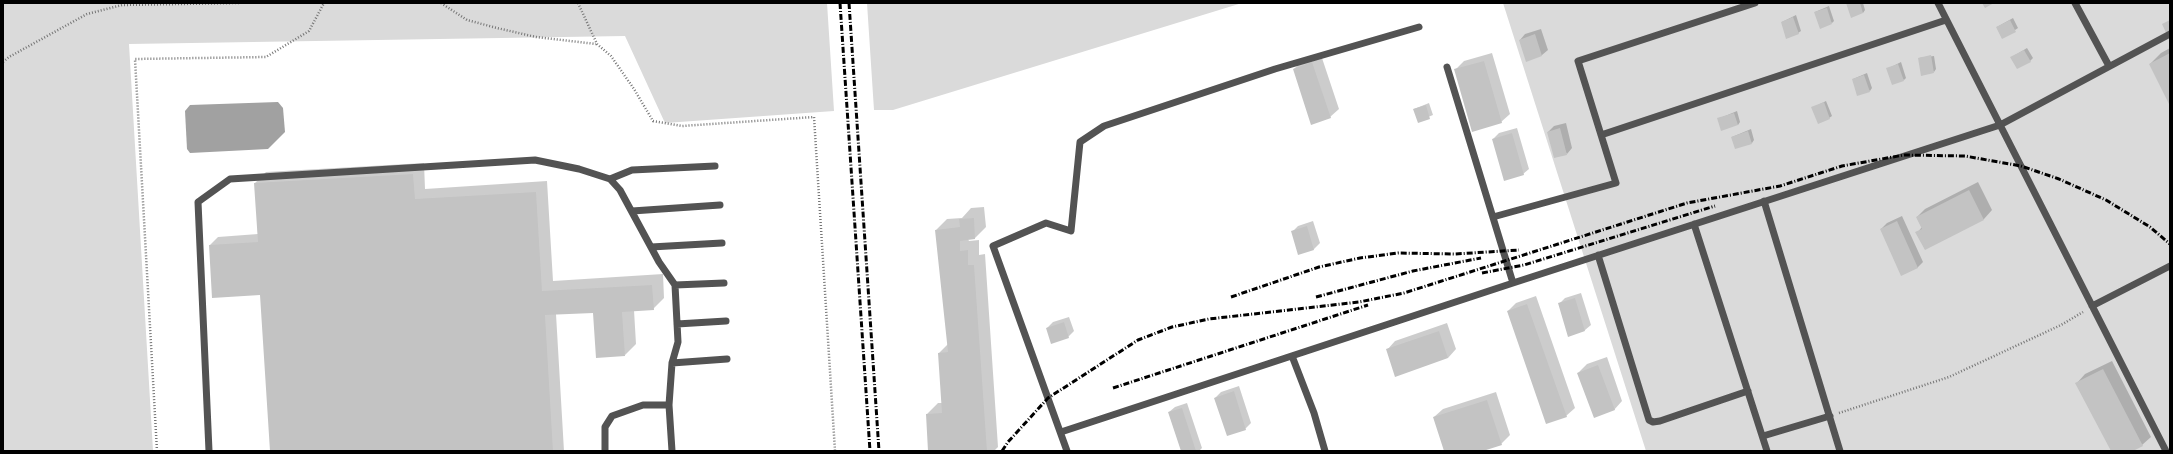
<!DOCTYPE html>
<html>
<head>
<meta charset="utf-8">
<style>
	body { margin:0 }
	#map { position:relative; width:2173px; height:454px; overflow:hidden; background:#fff; font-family:"Golos Text",sans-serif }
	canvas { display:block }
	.frame { position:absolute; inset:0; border:4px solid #000; pointer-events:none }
</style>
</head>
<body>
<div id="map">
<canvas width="2173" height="454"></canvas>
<div class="frame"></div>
</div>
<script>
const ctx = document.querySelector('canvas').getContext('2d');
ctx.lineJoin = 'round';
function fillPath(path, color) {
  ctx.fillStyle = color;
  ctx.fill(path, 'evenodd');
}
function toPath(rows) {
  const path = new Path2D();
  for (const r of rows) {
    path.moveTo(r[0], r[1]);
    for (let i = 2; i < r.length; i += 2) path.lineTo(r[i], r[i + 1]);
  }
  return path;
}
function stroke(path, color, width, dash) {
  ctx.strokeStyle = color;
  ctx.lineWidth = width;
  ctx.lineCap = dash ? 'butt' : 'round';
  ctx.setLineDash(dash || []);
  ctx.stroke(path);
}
fillPath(toPath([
	[3,3,827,3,834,111,665,123,625,36,129,44,153,451,3,451],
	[867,3,1242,3,893,110,874,110],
	[1503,3,2170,3,2170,451,1646,451]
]), '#dadada');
fillPath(toPath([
	[278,102,283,108,285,132,268,149,190,153,187,149,185,111,190,105]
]), '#a1a1a1');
fillPath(toPath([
	[1847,3,1863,3,1865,10,1863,13],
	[1829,6,1834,21,1832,23,1815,12],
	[1796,15,1801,31,1798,33,1782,22],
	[2013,18,2018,28,2003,38,1997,27],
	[1541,29,1548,50,1542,55,1527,60,1520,40,1525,34],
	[2027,48,2033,58,2030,61,2012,57],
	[2170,48,2170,104,2150,64,2161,53],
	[1492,53,1510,114,1501,122,1455,70,1464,61],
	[1321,55,1339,109,1330,117,1294,69,1302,61],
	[1934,56,1936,69,1934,72,1919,58],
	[1901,62,1906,78,1904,80,1887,69],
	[1867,73,1872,88,1870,91,1853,79],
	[1826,101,1832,116,1829,118,1812,108],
	[1429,103,1433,115,1418,121,1414,109],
	[1737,111,1740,122,1738,125,1718,119],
	[1566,123,1572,148,1567,154,1548,132,1554,126],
	[1517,128,1529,169,1523,174,1493,139,1499,133],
	[1751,129,1754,140,1752,143,1732,137],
	[424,163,425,189,547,181,553,281,663,274,664,298,653,309,634,310,636,344,625,355,594,312,556,314,564,451,271,451,261,293,210,245,218,237,258,234,255,183,266,172],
	[1978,182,1992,210,1984,219,1925,249,1917,233,1922,227,1917,217,1925,209],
	[984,207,986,227,975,238,968,239,969,241,979,240,979,255,985,254,998,447,994,451,929,451,927,414,938,403,942,403,939,353,948,344,936,230,947,219,962,218,971,208],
	[1902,216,1923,262,1917,268,1881,229,1887,223],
	[1313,221,1320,243,1314,249,1299,254,1292,232,1298,226],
	[1581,293,1591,325,1585,330,1569,335,1559,304,1565,298],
	[1536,296,1575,408,1566,416,1508,311,1516,303],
	[1069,317,1074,331,1068,337,1047,328,1053,322],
	[1447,323,1456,349,1448,358,1387,350,1395,341],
	[1607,357,1622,401,1614,410,1578,373,1587,364],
	[2112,361,2151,437,2142,445,2131,451,2112,451,2077,383,2085,374],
	[1239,386,1251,423,1245,429,1215,398,1221,392],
	[1496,392,1510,435,1501,444,1479,451,1445,451,1434,417,1443,409],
	[1187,403,1202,448,1199,451,1182,451,1169,412,1175,407]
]), '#0003');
fillPath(toPath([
	[1846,3,1860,3,1863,13,1851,18],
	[1982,3,1994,3,1985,8],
	[1827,8,1832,24,1820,29,1814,12],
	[1793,17,1799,34,1786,39,1781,22],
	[2010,20,2016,32,2002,39,1996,27],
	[2170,20,2170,41,2162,24],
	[1535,34,1542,56,1526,62,1519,40],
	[2024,50,2031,62,2017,69,2010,57],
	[2170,53,2170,106,2149,64],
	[1931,55,1934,73,1921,76,1918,58],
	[1484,61,1502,123,1472,132,1454,69],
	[1312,62,1331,118,1311,125,1293,69],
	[1898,64,1904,81,1892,85,1886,68],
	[1864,75,1870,92,1857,96,1852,79],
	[1824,102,1830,119,1818,124,1811,107],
	[1426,105,1430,119,1418,123,1413,109],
	[1734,113,1738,125,1721,131,1717,118],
	[1560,128,1567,155,1554,158,1547,132],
	[1748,131,1752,144,1735,149,1731,137],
	[1512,133,1524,175,1504,181,1492,139],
	[413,174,415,199,536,192,542,291,652,285,654,310,622,312,625,356,596,358,593,313,545,315,553,451,270,451,260,295,212,298,209,245,258,242,254,183],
	[1969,190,1984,220,1925,250,1915,232,1922,229,1916,217],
	[974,218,975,239,960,241,960,251,968,250,968,265,974,265,987,451,928,451,926,414,942,413,938,353,948,352,935,230,960,227,959,219],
	[1897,221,1918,268,1901,276,1880,229],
	[1307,226,1314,250,1298,255,1291,231],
	[1575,298,1585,331,1568,337,1558,303],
	[1527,304,1567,417,1546,424,1507,311],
	[1064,322,1069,338,1051,344,1046,328],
	[1439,331,1448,358,1395,377,1386,349],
	[1598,365,1615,410,1594,418,1577,373],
	[2103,369,2143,446,2133,451,2111,451,2075,383],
	[1234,391,1246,430,1227,436,1214,398],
	[1487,400,1502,445,1483,451,1444,451,1433,417],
	[1182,408,1196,451,1181,451,1168,412]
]), '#c3c3c3');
stroke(toPath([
	[441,3,467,20,497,28,536,37,596,44],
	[578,3,597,44,611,56,634,89,653,121,682,126,814,117,835,451],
	[3,62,9,57,87,14,122,5,239,3],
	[1839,413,1949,377,2061,325,2083,312],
	[157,451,135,59,266,57,309,31,324,3]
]), '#757575', 2.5, [1, 2]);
stroke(toPath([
	[1938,3,2166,451],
	[2075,3,2109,66],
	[1447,67,1513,283],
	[1601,135,1946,20],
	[610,179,632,170,715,166],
	[1764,201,1840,451],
	[632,211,720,205],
	[1493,217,1616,183,1578,61,1755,3],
	[1694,224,1767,451],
	[651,247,722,243],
	[1598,255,1649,420,1653,422,1660,421,1748,391],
	[675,285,724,283],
	[2092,306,2170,266],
	[677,324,726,321],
	[1292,356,1314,413,1325,451],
	[672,363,727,359],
	[1061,432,1513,283,2000,125,2170,34],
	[1763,436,1830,416],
	[209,451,198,202,230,179,535,160,579,169,610,179,620,190,659,262,675,285,678,342,672,363,669,405,672,451],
	[605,451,605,427,612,416,643,405,669,405],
	[1067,451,993,246,1046,223,1071,231,1080,142,1104,126,1275,69,1419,27]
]), '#535353', 7);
stroke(toPath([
	[840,3,870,451],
	[849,3,879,451],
	[1482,273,1524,265,1715,206],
	[1231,297,1319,267,1360,258,1398,253,1455,254,1519,250],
	[1316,297,1413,271,1481,258],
	[1113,388,1368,305],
	[1002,451,1008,442,1048,398,1138,340,1172,327,1209,319,1359,302,1404,293,1687,203,1780,186,1842,166,1904,155,1965,156,2021,166,2059,179,2106,200,2150,227,2170,244]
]), '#000', 3, [6, 2, 1, 2]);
</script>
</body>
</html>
